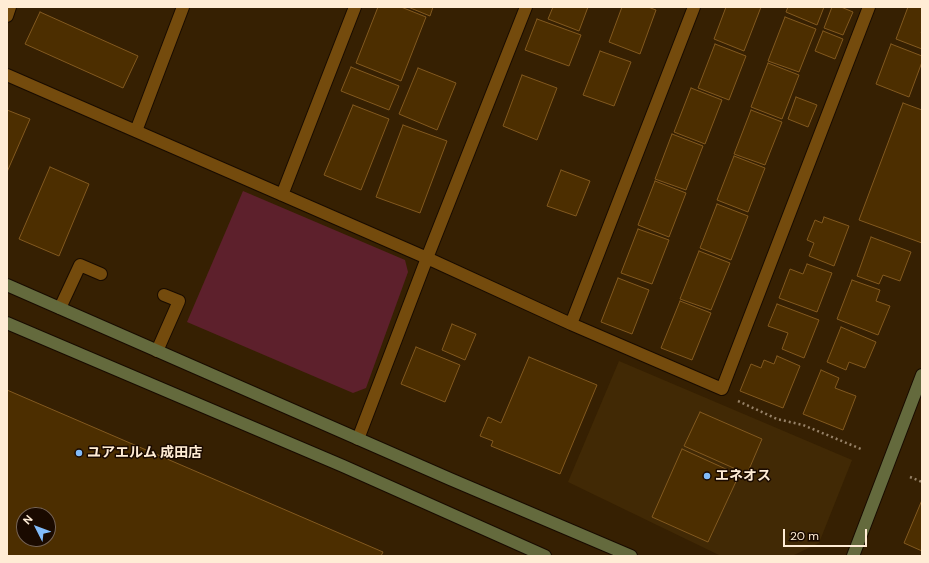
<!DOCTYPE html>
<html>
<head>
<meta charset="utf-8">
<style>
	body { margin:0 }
	#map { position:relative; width:929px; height:563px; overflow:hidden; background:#362002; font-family:"DM Sans",sans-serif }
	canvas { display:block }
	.frame { position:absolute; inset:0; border:8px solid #ffecd5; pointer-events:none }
	.north { position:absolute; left:16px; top:507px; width:40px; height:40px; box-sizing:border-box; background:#1a0a00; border:1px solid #766455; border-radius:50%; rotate:312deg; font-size:11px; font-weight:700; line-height:16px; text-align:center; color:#ffecd5 }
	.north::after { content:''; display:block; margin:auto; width:14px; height:18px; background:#82bcfa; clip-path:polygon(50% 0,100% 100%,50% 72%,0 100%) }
	.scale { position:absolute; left:783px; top:529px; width:84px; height:18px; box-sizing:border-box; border:2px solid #ffecd5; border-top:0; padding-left:5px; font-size:12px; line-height:14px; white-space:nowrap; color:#ffecd5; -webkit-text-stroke:3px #1a0a00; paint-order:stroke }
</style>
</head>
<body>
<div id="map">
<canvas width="929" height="563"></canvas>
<div class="frame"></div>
<div class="north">N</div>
<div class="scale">20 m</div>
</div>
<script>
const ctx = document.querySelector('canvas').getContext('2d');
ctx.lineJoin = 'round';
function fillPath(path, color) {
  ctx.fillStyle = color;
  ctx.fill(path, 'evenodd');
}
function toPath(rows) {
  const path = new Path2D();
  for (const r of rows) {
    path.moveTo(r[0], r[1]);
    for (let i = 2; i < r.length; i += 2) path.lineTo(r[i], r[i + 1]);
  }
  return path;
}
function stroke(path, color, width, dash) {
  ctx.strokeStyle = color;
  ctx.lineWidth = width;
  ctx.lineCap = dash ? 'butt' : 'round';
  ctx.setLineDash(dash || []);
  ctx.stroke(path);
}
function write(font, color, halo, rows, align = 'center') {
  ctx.font = font + ' "DM Sans","Noto Sans JP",sans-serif';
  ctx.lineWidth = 3;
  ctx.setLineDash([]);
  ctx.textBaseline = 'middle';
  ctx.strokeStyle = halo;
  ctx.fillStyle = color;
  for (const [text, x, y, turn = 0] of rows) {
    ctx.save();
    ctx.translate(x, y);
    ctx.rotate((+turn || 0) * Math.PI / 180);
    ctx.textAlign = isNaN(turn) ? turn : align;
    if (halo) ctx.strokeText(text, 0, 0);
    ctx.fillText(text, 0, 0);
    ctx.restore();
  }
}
fillPath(toPath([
	[619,361,852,460,819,543,792,556,721,556,568,482]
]), '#412905');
fillPath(toPath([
	[243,191,405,260,408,272,366,388,353,393,187,322]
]), '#5d202c');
const building = toPath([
	[378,7,401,7,426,17,401,81,356,63,378,7],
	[408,7,433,7,430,16,408,7],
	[553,7,588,7,579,31,548,19,553,7],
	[622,7,648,7,656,10,640,54,609,42,622,7],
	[726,7,761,7,744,51,714,39,726,7],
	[788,7,824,7,817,25,786,12,788,7],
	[832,7,841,7,853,12,843,35,824,28,832,7],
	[908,7,922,7,922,31,921,33,922,33,922,49,896,39,908,7],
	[40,12,138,56,123,88,25,44,40,12],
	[785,17,816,29,799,72,768,61,785,17],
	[537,19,581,35,569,66,525,50,537,19],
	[823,31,843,39,835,59,815,51,823,31],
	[715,44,746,56,729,100,698,88,715,44],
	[891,44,922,56,922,62,909,97,876,84,891,44],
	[600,51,631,62,614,106,583,95,600,51],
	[768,63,799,75,782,119,751,107,768,63],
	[351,67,399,86,389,110,341,91,351,67],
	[418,68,456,83,437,130,399,114,418,68],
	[522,75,557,88,537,140,503,126,522,75],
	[691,88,722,100,705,144,674,132,691,88],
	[796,97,817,105,808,127,788,119,796,97],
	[903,103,922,110,922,243,859,220,903,103],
	[353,105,389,119,361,190,324,175,353,105],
	[7,110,30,119,7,172,7,110],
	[751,110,782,122,765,165,734,154,751,110],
	[403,125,447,141,420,213,376,197,403,125],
	[672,134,703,146,686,190,655,179,672,134],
	[734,156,765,168,748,212,717,200,734,156],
	[50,167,89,184,59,256,19,239,50,167],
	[561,170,590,181,576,216,547,206,561,170],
	[655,181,686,193,669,237,638,225,655,181],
	[717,204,748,216,731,260,700,248,717,204],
	[824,217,849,226,834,266,809,256,814,243,807,240,815,220,822,223,824,217],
	[638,229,669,240,652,284,621,273,638,229],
	[871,237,911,252,900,281,883,275,879,284,857,276,871,237],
	[699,251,730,263,711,310,680,299,699,251],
	[807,264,832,273,817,312,779,298,790,269,803,274,807,264],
	[618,278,649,290,632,334,601,322,618,278],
	[852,280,880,290,876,301,890,306,878,335,837,319,852,280],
	[680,301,711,313,692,360,661,348,680,301],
	[777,304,819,320,804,358,782,349,788,333,768,326,777,304],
	[452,324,476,334,465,360,442,350,452,324],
	[841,327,876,342,865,368,849,362,846,370,827,362,841,327],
	[416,347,460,365,445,402,401,384,416,347],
	[777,356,800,366,783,408,740,391,751,364,761,368,764,360,774,364,777,356],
	[529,357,597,385,560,474,491,446,493,441,480,436,488,417,501,423,529,357],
	[821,370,839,378,835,388,856,396,843,430,803,414,821,370],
	[7,390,383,552,381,556,7,556,7,390],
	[24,515,48,515,48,539,24,539,24,515],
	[700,412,762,439,747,474,684,446,700,412],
	[682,449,739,475,708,542,652,517,682,449],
	[922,500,922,551,904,543,922,500]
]);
fillPath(building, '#4c2e00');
stroke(building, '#82591f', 1);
const lane = toPath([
	[60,308,80,265,101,274],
	[157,351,179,301,164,295]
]);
const street = toPath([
	[7,16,10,7],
	[7,75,239,176,427,258,571,324,722,389,869,7],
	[136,131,183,7],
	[282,195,355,7],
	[571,324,694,7],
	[358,439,427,258,526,7]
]);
const secondary = toPath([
	[7,285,450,479,631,556],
	[7,323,343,466,545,556],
	[853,556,922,375]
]);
stroke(lane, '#180b00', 14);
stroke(street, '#180b00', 14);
stroke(secondary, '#180b00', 14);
stroke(toPath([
	[738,401,777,419,803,425,861,449],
	[910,477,922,482]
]), '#968167', 2.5, [2, 3]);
stroke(lane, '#744b0d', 12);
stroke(street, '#744b0d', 12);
stroke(secondary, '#646a3d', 12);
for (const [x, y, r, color] of [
	[79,453,4,"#82bcfa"],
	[707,476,4,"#82bcfa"]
]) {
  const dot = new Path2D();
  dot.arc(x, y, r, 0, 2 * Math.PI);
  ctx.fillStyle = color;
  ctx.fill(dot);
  stroke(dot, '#1a0a00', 1.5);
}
write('bold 14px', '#ffecd5', '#1a0a00', [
	["ユアエルム 成田店",87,453],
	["エネオス",715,476]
], 'left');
</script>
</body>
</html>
